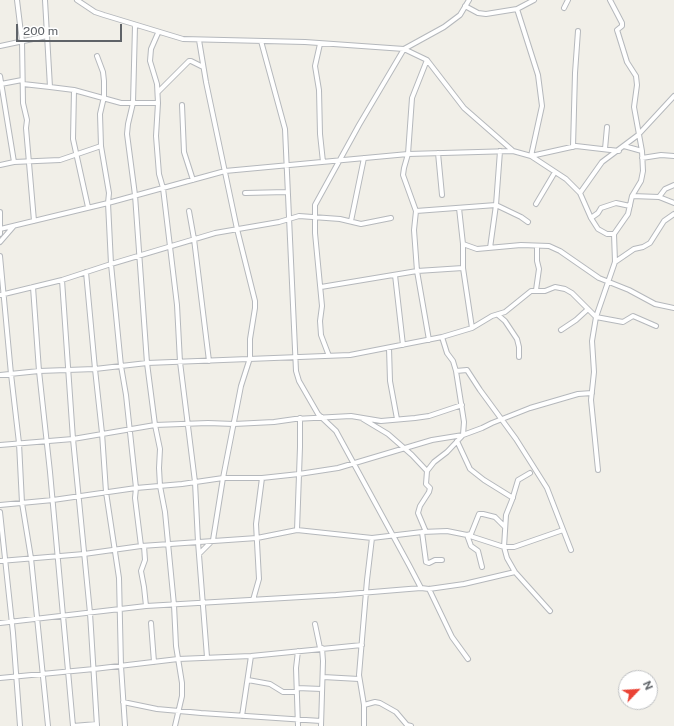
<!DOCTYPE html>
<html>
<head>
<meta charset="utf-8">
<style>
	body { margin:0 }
	#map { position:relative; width:674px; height:726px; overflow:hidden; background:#f1efe8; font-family:"Public Sans",sans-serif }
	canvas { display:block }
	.north { position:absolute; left:618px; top:670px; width:40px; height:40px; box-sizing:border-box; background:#fff; border:1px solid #bfc1c3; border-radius:50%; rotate:65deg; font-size:11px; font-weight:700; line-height:16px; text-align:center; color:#5f6368 }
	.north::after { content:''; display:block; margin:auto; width:14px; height:18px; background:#ea4335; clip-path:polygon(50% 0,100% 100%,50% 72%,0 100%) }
	.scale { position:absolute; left:16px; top:24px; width:106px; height:18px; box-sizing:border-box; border:2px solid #5f6368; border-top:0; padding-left:5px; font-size:12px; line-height:14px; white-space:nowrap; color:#5f6368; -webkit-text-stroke:3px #fff; paint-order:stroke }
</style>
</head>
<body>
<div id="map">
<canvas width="674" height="726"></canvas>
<div class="north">N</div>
<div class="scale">200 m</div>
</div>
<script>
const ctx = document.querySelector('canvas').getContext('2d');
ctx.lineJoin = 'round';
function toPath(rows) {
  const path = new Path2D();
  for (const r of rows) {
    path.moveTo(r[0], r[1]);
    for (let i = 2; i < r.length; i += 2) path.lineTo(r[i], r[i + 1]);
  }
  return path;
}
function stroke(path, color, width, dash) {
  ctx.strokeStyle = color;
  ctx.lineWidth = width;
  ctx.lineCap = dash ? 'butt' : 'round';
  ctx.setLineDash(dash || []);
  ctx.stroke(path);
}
const street = toPath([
	[17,0,22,41,23,103,27,120,26,128,34,221],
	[77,0,95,12,104,15,183,39,305,42,404,49,427,60,464,108,512,150],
	[465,6,478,13,486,14,517,9,534,0],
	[564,8,568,0],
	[517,9,538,75,542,106,531,156],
	[135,26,133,103,128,124,127,134,135,195,147,363,155,425,160,449,159,468,160,486,165,512,174,605,176,646,182,683,182,696,175,726],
	[158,33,151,49,150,61,157,84,158,103,156,136,159,174,163,188,177,305,180,362,195,482,198,542,207,657],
	[261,41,285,129,296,371,299,381,318,414,336,431,409,565,421,588],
	[320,44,315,66,319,90,320,134,323,162],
	[0,46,47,36],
	[97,56,103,72,104,81,104,97,100,114,101,146,109,193,108,203,111,264,121,366,126,395,136,488,135,498,141,546],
	[427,60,412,98,408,154,404,168,403,175,416,211,414,230,417,271,429,340],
	[0,76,14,162],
	[1,84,22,80],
	[23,84,50,87,45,0],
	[50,87,74,90,121,103,158,103],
	[74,90,73,139,88,207],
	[158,92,189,61,191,61,203,67],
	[182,105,184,152,193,180],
	[624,146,642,151],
	[573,147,575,73,578,31],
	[605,149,607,127],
	[438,153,442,195],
	[531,156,576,146,619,151],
	[642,158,661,155,674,156],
	[0,165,14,162,60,160,101,146],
	[245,193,287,192],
	[580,193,602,162,638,135,674,96],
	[632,196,659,197,674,203],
	[659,197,665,189,674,185],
	[536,204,555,172],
	[459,208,463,244,463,268,472,328],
	[189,211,194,239,209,361],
	[416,211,496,205,521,217,528,222],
	[0,212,0,234],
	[591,218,598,213,601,208,616,203,630,206],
	[351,221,364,158],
	[0,229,108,203,225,171,408,154,513,151,531,156,566,179,580,193,591,218,598,229,607,234,614,234],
	[0,242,13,227],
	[463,244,477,249,521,245,549,246,560,251,599,278,629,290,655,304,674,308],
	[490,248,496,205,500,151],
	[0,256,11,374,19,443,22,503,31,558,48,726],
	[615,262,634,249,643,247,650,243,664,221,674,214],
	[86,272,95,369,102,433,106,492,119,578,121,666,125,726],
	[395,275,403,345],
	[62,280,73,439,90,613,97,726],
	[33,287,39,371,50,472,73,726,97,724],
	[321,287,417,271,463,268],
	[536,290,539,269,537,261,537,246],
	[0,295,62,280,111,264,215,233,279,222,299,216,340,219,361,224,391,218],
	[498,315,505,321,517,339,519,347,519,357],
	[561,330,576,320,588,309],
	[389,348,390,381,397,419],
	[329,356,321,335,320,321,322,306,315,233,315,205,359,125,404,49,444,27,460,15,469,0],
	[456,371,467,370,480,390,516,439,547,488,571,550],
	[0,375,39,371,95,369,147,363,350,355,442,337,472,328,492,316,505,312,531,291,545,291,555,287,565,289,572,293,596,317,623,322,633,316,656,326],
	[363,419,388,434,412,455,427,471],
	[457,441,470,469,484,480,513,498],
	[0,445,73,439,155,425,208,423,234,424,274,422,295,419,351,416,381,421,415,418,429,416,462,405],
	[598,470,591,400,594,372,592,341,596,317,615,262,614,234,628,214,632,196,641,181,643,171,642,151,634,107,637,85,636,76,627,62,618,33,617,30,622,26,622,23,610,0],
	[530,473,518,480,512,500,506,515,504,547,507,558,515,572,550,611],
	[0,505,53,500,136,488,182,484,223,478,262,478,299,474,338,468,432,440,463,435,482,428,492,423,530,408,578,394,592,393],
	[0,512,13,633,20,726],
	[297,530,300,447,300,418],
	[422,532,426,562,429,563,435,560,442,560],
	[426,532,418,513,420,506,429,492,430,488,426,484,427,471,434,462,447,452,463,435,464,422,456,371,453,361,447,353,442,337],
	[144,546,145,560,141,571,144,587,146,606],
	[199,554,213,540,223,478,241,386,250,358,250,339,255,308,255,301,237,229,206,82,199,40],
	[0,561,84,554,141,546,257,538,297,530,372,538,422,532,447,531,467,535,504,547,514,547,563,530],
	[482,567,478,551,471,546,467,535,471,534,479,514,483,514,495,517,505,527],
	[429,589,452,637,468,659],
	[253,600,259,579,256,524,262,478],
	[0,623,146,606,336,595,421,588,429,589,464,584,515,572],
	[151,623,154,662],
	[315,624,320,648],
	[298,651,296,668,298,726],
	[323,677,359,679],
	[0,678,94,669,178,659,251,656,362,645],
	[248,680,270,684,283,692,297,692],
	[297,688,322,689],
	[123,702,157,709,201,713,321,721],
	[364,705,375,702,380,703,396,712,407,725,411,726],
	[242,716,251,656],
	[321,726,323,661,322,648],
	[364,726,364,705,359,675,367,580,372,538]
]);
stroke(street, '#b5b8bc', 6);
stroke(street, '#fff', 4);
</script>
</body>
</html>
